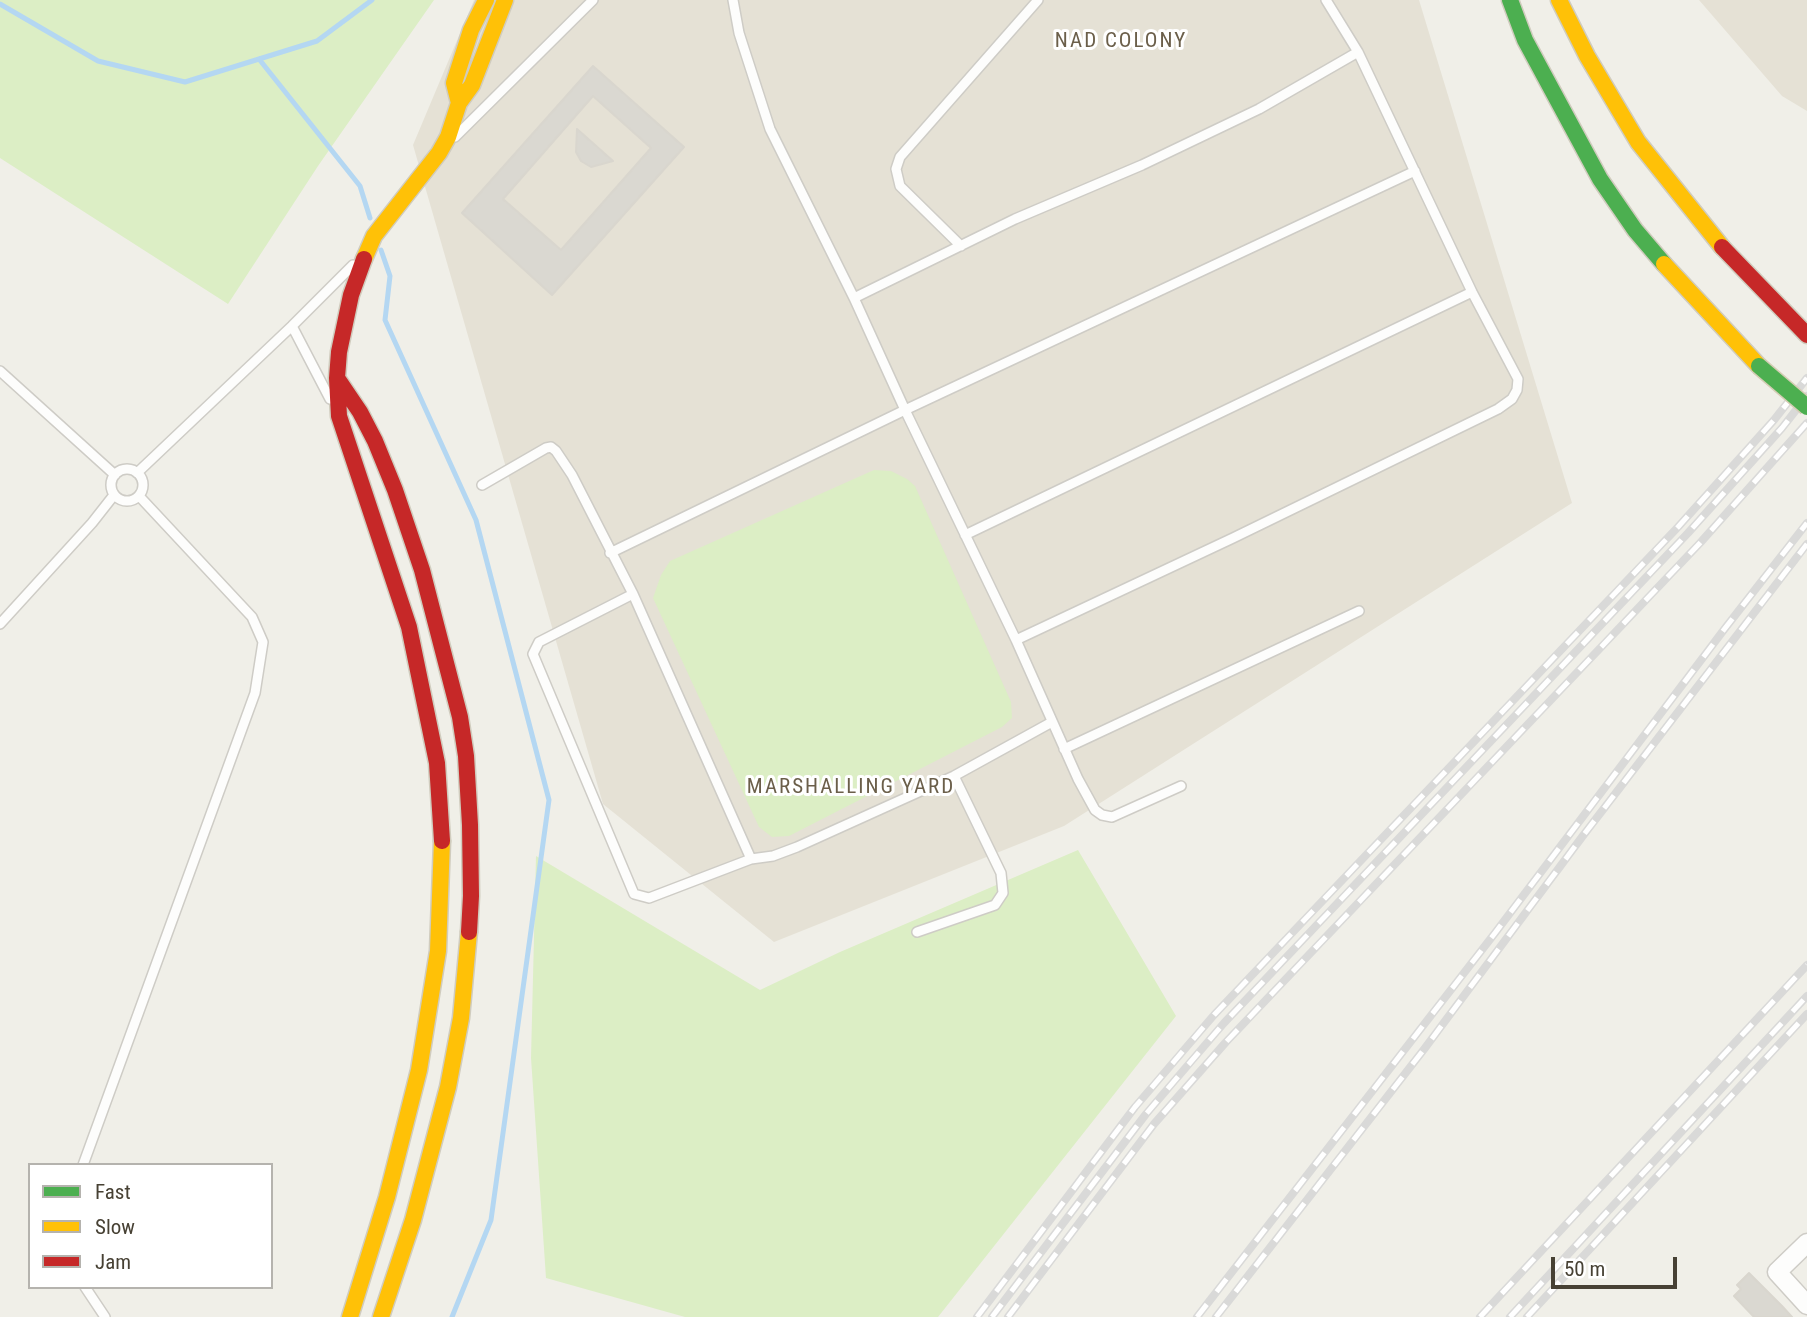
<!DOCTYPE html>
<html>
<head>
<meta charset="utf-8">
<style>
	body { margin:0 }
	#map { position:relative; width:1807px; height:1317px; overflow:hidden; background:#f0efe8; font-family:"Roboto Condensed",sans-serif }
	canvas { display:block }
	.legend { position:absolute; left:28px; top:1163px; width:245px; height:126px; box-sizing:border-box; background:#fff; border:2px solid #b5b3ae; margin:0; padding:9px 12px; list-style:none; font-size:21px; color:#474134 }
	.legend li { display:flex; align-items:center; gap:14px; height:35px }
	.legend b { width:35px; border:2px solid #b5b3ae }
	.scale { position:absolute; left:1551px; top:1257px; width:126px; height:32px; box-sizing:border-box; border:4px solid #474134; border-top:0; padding-left:9px; font-size:21px; line-height:24px; white-space:nowrap; color:#474134; -webkit-text-stroke:5px #fff; paint-order:stroke }
</style>
</head>
<body>
<div id="map">
<canvas width="1807" height="1317"></canvas>
<ul class="legend">
<li><b style="height:9px;background:#4caf50"></b>Fast</li>
<li><b style="height:9px;background:#ffc107"></b>Slow</li>
<li><b style="height:9px;background:#c62828"></b>Jam</li>
</ul>
<div class="scale">50 m</div>
</div>
<script>
const ctx = document.querySelector('canvas').getContext('2d');
ctx.lineJoin = 'round';
function fillPath(path, color) {
  ctx.fillStyle = color;
  ctx.fill(path, 'evenodd');
}
function toPath(rows) {
  const path = new Path2D();
  for (const r of rows) {
    if (r.length === 3) {
      path.moveTo(r[0] + r[2], r[1]);
      path.arc(r[0], r[1], r[2], 0, 2 * Math.PI);
      continue;
    }
    path.moveTo(r[0], r[1]);
    for (let i = 2; i < r.length; i += 2) path.lineTo(r[i], r[i + 1]);
  }
  return path;
}
function stroke(path, color, width, dash) {
  ctx.strokeStyle = color;
  ctx.lineWidth = width;
  ctx.lineCap = dash ? 'butt' : 'round';
  ctx.setLineDash(dash || []);
  ctx.stroke(path);
}
function write(font, color, halo, rows, align = 'center') {
  ctx.font = font + ' "Roboto Condensed",sans-serif';
  ctx.lineWidth = 6;
  ctx.setLineDash([]);
  ctx.textBaseline = 'middle';
  ctx.strokeStyle = halo;
  ctx.fillStyle = color;
  for (const [text, x, y, turn = 0] of rows) {
    ctx.save();
    ctx.translate(x, y);
    ctx.rotate((+turn || 0) * Math.PI / 180);
    ctx.textAlign = isNaN(turn) ? turn : align;
    if (halo) ctx.strokeText(text, 0, 0);
    ctx.fillText(text, 0, 0);
    ctx.restore();
  }
}
fillPath(toPath([
	[474,0,1419,0,1572,503,1064,826,774,942,603,804,413,145],
	[1699,0,1807,0,1807,111,1782,96]
]), '#e5e1d5');
fillPath(toPath([
	[0,0,434,0,318,166,228,304,0,158],
	[874,470,891,471,907,479,915,486,1011,702,1012,718,1002,727,789,836,772,837,759,827,653,598,661,575,670,561],
	[1078,850,1176,1016,938,1317,685,1317,546,1278,531,1058,536,856,760,990,840,952]
]), '#dceec5');
stroke(toPath([
	[0,4,98,61,185,82,317,41,372,0],
	[259,59,360,186,370,218],
	[381,250,390,276,385,320,476,520,549,800,491,1220,452,1317]
]), '#b4d7f2', 5);
const building = toPath([
	[593,66,684,147,552,295,462,213,593,66],
	[593,96,651,148,561,250,503,199,593,96],
	[577,129,613,161,591,167,581,161,576,152,577,129],
	[1749,1273,1782,1306,1792,1317,1754,1317,1734,1296,1741,1289,1737,1285,1749,1273]
]);
fillPath(building, '#dad8d1');
stroke(building, '#d9d6ce', 2);
const lane = toPath([
	[733,0,739,33,770,129,854,298],
	[455,137,593,0],
	[961,246,900,186,896,169,900,157,1038,0],
	[292,326,330,399],
	[0,371,115,475],
	[127,485,16],
	[137,473,292,326,353,265],
	[482,485,546,448,551,447,556,451,572,475,633,594,751,859,773,856,797,847,954,776,1052,722],
	[965,535,1472,292],
	[610,553,905,410,1415,171],
	[633,594,539,642,533,654,634,894,649,898,751,859],
	[0,624,92,523,114,495],
	[1016,640,1233,538,1498,409,1512,399,1517,390,1518,379,1472,292,1358,52],
	[1064,749,1359,611],
	[1181,786,1112,817,1102,815,1095,810,1078,779,1016,640,905,410,854,298,1015,219,1142,165,1259,109,1358,52,1326,0],
	[917,932,995,905,1003,893,1001,873,954,776],
	[83,1165,255,693,263,642,252,617,139,496],
	[85,1287,105,1317]
]);
const street = toPath([
	[1807,1243,1777,1272,1807,1305]
]);
const fast = toPath([
	[1510,0,1525,40,1600,179,1635,230,1664,264]
]);
const slow = toPath([
	[1559,0,1587,56,1638,142,1722,247],
	[459,103,454,83,471,30,486,0],
	[364,259,374,236,439,153,448,137,459,103,472,85,505,0],
	[1664,264,1759,366],
	[350,1317,387,1197,419,1070,438,951,442,841],
	[381,1317,413,1220,448,1087,461,1018,469,932]
]);
const jam = toPath([
	[1722,247,1807,335],
	[364,259,351,295,339,352,337,378,339,416,409,627,437,763,442,841],
	[337,378,360,412,375,441,395,490,422,570,460,717,466,756,470,825,471,896,469,932]
]);
stroke(lane, '#ceccc6', 12);
stroke(street, '#ceccc6', 21);
stroke(fast, '#d0ccbe', 19);
stroke(slow, '#d0ccbe', 19);
stroke(jam, '#d0ccbe', 19);
stroke(lane, '#fdfdfc', 9);
stroke(street, '#fdfdfc', 18);
stroke(fast, '#4caf50', 16);
stroke(slow, '#ffc107', 16);
stroke(jam, '#c62828', 16);
const rail = toPath([
	[977,1317,1135,1107,1214,1015,1678,527,1774,420,1807,378],
	[992,1317,1146,1114,1224,1023,1688,533,1782,428,1807,396],
	[1008,1317,1154,1124,1226,1042,1700,543,1807,423],
	[1197,1317,1495,933,1726,627,1807,523],
	[1216,1317,1425,1048,1582,837,1807,544],
	[1480,1317,1807,965],
	[1510,1317,1807,996],
	[1527,1317,1807,1014]
]);
stroke(rail, '#d9d9d8', 8);
stroke(rail, '#fff', 5, [16]);
const fastBridge = toPath([
	[1759,366,1807,407]
]);
stroke(fastBridge, '#d4cdb4', 19, []);
stroke(fastBridge, '#4caf50', 16);
ctx.letterSpacing = '2px';
write('21px', '#6b5f4a', '#fff', [
	["NAD COLONY",1121,42],
	["MARSHALLING YARD",851,788]
]);
ctx.letterSpacing = '0px';
</script>
</body>
</html>
